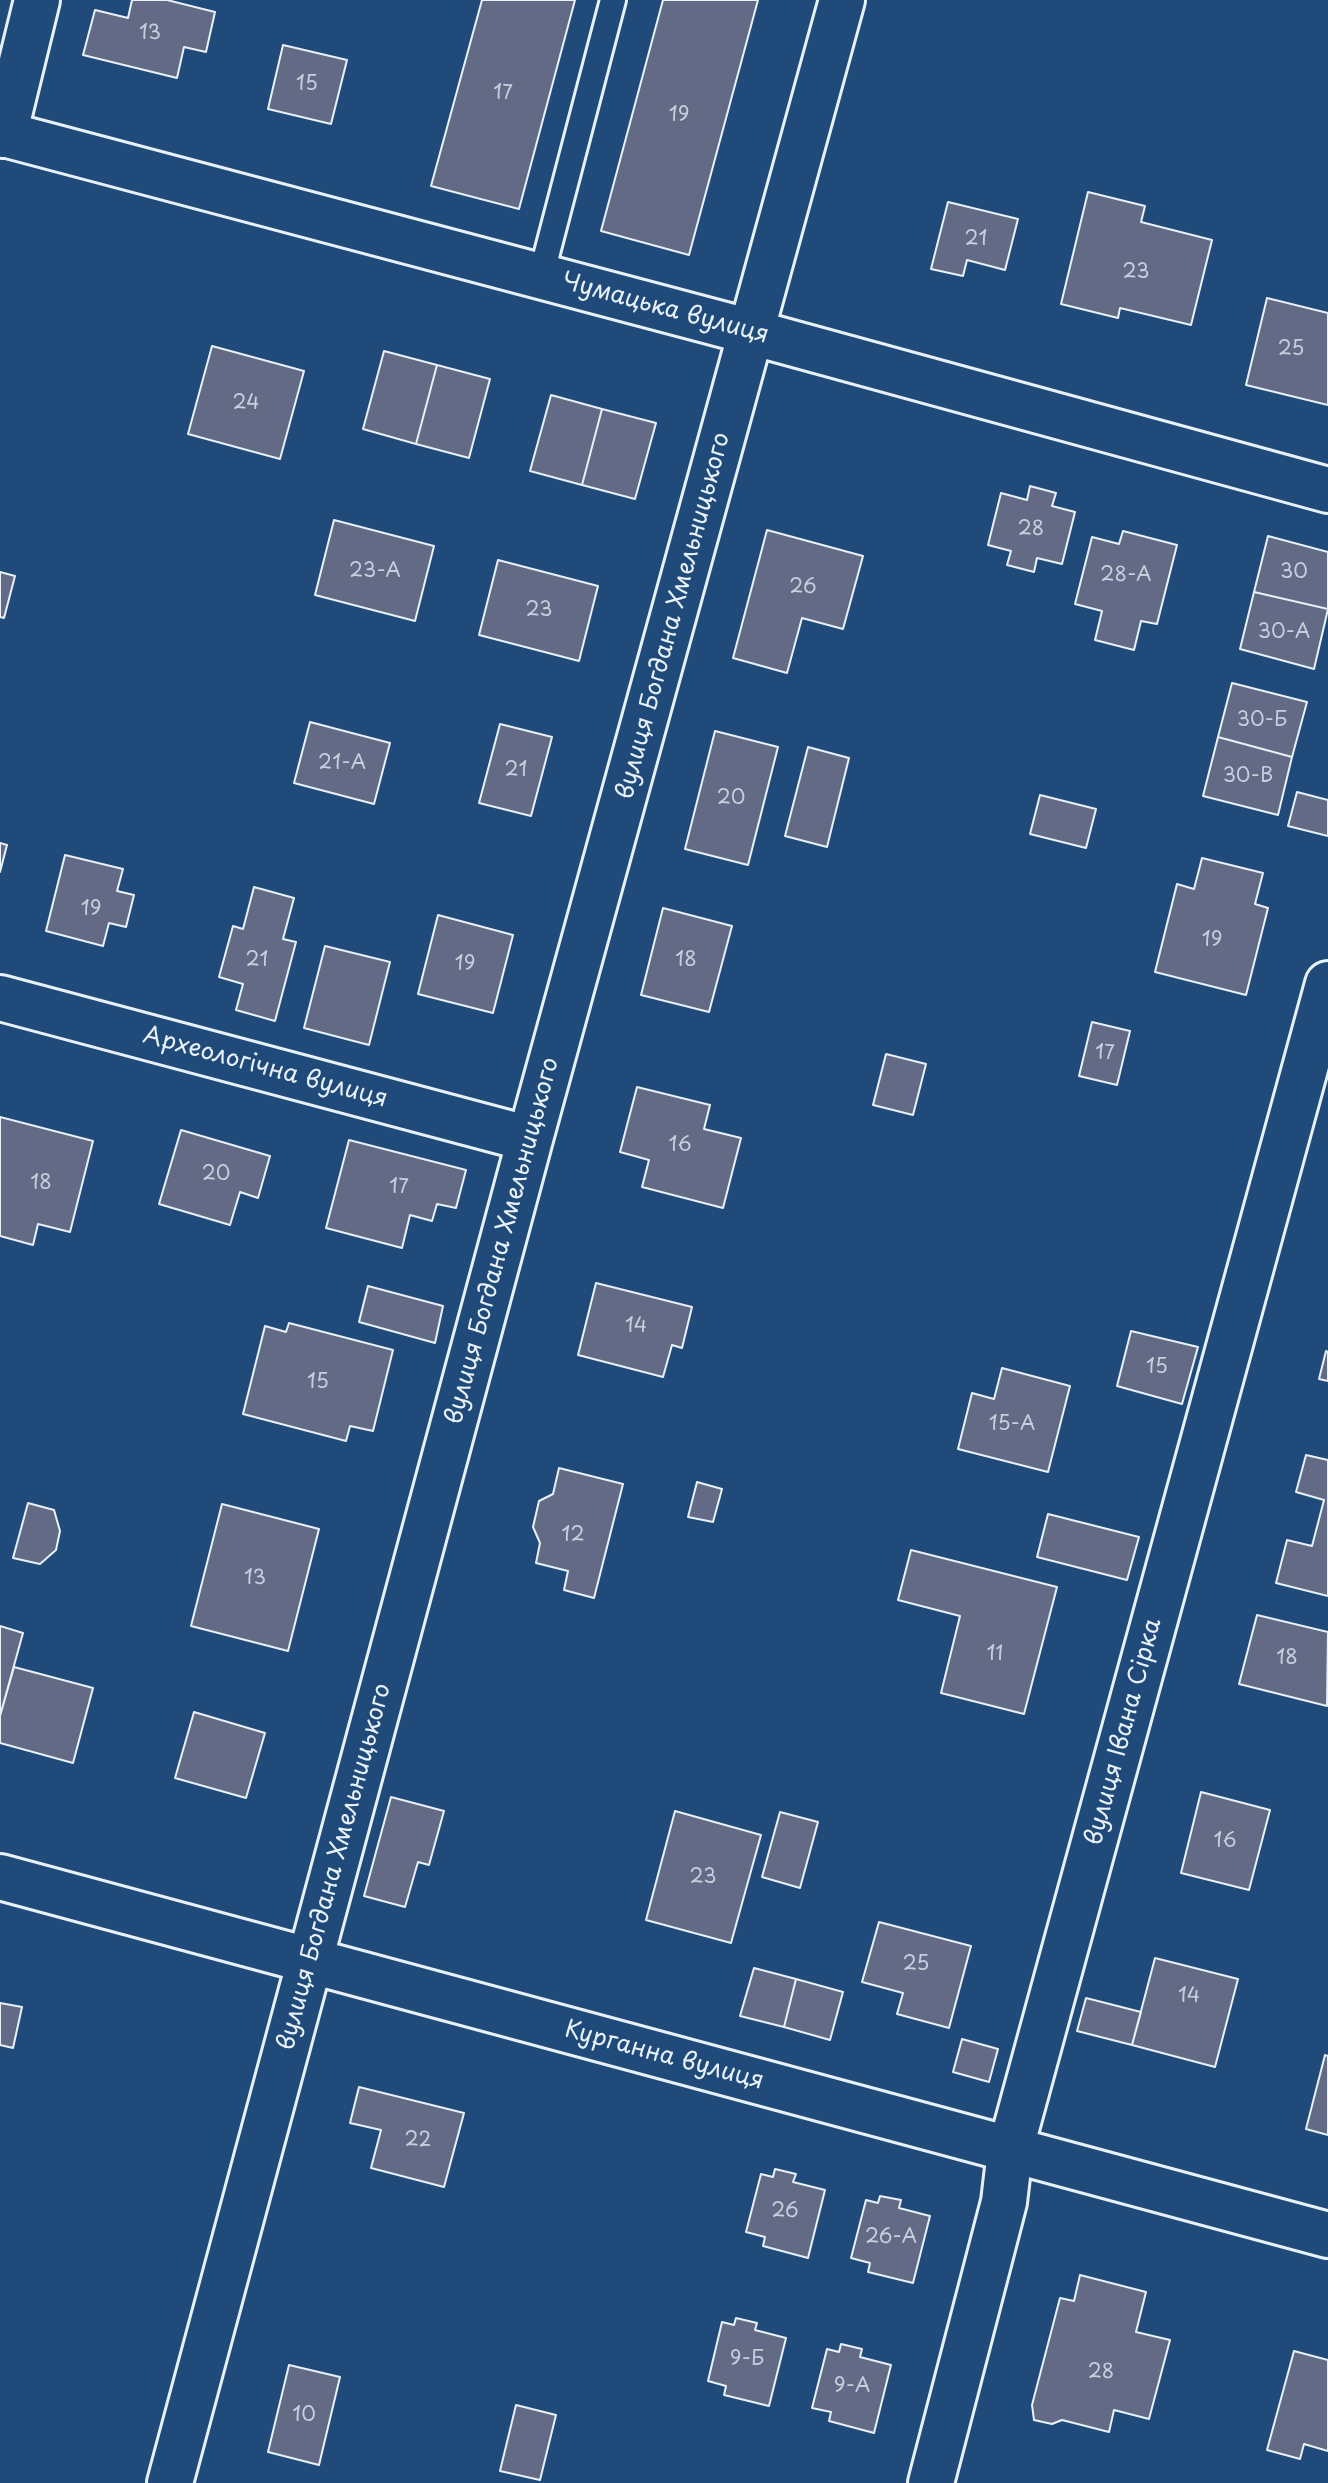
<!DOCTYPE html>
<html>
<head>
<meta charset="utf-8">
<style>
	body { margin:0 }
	canvas { display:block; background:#1f4a7a }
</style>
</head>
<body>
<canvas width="1328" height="2483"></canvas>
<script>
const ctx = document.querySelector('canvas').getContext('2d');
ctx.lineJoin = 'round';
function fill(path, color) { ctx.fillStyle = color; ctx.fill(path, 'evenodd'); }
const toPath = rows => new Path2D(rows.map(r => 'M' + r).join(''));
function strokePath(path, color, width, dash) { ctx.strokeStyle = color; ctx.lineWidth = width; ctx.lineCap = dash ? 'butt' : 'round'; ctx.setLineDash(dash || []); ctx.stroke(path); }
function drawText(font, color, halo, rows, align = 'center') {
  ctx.font = font + ' "Playpen Sans",sans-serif'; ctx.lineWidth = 6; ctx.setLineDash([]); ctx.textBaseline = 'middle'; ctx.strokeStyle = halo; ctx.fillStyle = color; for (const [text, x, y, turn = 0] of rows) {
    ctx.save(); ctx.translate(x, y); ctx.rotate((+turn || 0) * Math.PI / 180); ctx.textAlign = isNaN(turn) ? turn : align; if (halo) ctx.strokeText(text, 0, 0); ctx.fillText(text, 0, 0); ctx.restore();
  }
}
const building = toPath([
	[132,0,167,0,215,12,206,52,184,47,177,78,83,55,95,10,128,18,132,0],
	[482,0,575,0,519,209,431,186,482,0],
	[663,0,758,0,689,255,601,231,663,0],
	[283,45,347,60,331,124,268,109,283,45],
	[1088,192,1145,206,1141,222,1212,240,1191,325,1120,308,1118,318,1061,304,1088,192],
	[948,202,1018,219,1005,270,967,260,963,276,931,269,948,202],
	[1267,298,1328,313,1328,405,1246,385,1267,298],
	[212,346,304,371,280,459,188,434,212,346],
	[384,351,437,365,416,444,363,429,384,351],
	[437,365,490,379,469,458,416,444,437,365],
	[551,395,602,409,582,485,530,471,551,395],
	[602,409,656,423,635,499,582,485,602,409],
	[1030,486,1056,493,1052,506,1075,512,1062,564,1037,558,1034,572,1007,565,1011,551,988,545,1001,493,1027,500,1030,486],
	[334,520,434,546,415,621,315,595,334,520],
	[767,530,863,556,843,629,802,618,787,673,733,658,767,530],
	[1123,531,1177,545,1157,624,1141,621,1134,650,1095,640,1102,611,1075,604,1092,537,1119,544,1123,531],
	[1268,536,1328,552,1328,609,1254,592,1268,536],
	[498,560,598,586,579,661,479,635,498,560],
	[0,572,15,576,4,618,0,617,0,572],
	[1254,592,1328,609,1314,669,1240,649,1254,592],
	[1232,683,1307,702,1292,757,1218,737,1232,683],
	[310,722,390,743,374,804,294,783,310,722],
	[500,724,552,737,531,816,479,803,500,724],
	[715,731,778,747,748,865,685,849,715,731],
	[1218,737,1292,757,1278,815,1203,796,1218,737],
	[808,747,849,758,827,847,785,836,808,747],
	[1297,792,1328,800,1328,836,1288,826,1297,792],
	[1040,795,1096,809,1086,848,1030,834,1040,795],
	[0,843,7,845,0,872,0,843],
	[65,855,123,869,117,891,134,895,126,927,109,923,103,946,46,931,65,855],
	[1202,858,1263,873,1255,904,1268,908,1246,995,1155,972,1177,884,1194,889,1202,858],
	[254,887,294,898,283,939,296,942,275,1021,236,1010,243,984,219,977,233,926,243,929,254,887],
	[663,908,732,926,709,1012,641,995,663,908],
	[438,915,513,935,493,1013,418,994,438,915],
	[325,946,390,962,369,1045,304,1028,325,946],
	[1092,1022,1130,1031,1117,1085,1079,1076,1092,1022],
	[886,1054,926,1064,913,1115,873,1105,886,1054],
	[637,1087,710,1105,704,1129,741,1138,723,1208,642,1187,649,1160,620,1152,637,1087],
	[0,1117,93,1141,70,1232,38,1224,33,1245,0,1236,0,1117],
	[181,1130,270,1156,258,1198,240,1192,230,1225,159,1204,181,1130],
	[349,1140,466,1170,456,1208,437,1204,432,1221,410,1215,402,1248,326,1228,349,1140],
	[596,1283,692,1307,682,1348,672,1345,663,1377,578,1355,596,1283],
	[368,1286,443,1306,435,1343,359,1322,368,1286],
	[289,1323,393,1350,373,1431,350,1426,346,1441,243,1414,265,1326,286,1332,289,1323],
	[1131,1331,1198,1347,1182,1404,1117,1386,1131,1331],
	[1326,1351,1328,1352,1328,1381,1319,1379,1326,1351],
	[1002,1368,1070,1386,1048,1472,958,1449,972,1393,994,1399,1002,1368],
	[1306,1455,1328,1460,1328,1596,1276,1583,1287,1540,1312,1546,1324,1500,1296,1492,1306,1455],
	[559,1468,623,1484,594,1598,564,1590,568,1571,536,1563,540,1543,533,1527,539,1501,553,1494,559,1468],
	[697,1482,722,1489,713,1522,688,1517,697,1482],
	[28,1503,54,1510,60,1531,56,1550,40,1564,13,1558,28,1503],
	[222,1504,319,1529,288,1651,191,1626,222,1504],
	[1048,1514,1139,1537,1127,1580,1037,1557,1048,1514],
	[911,1550,1057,1587,1024,1714,941,1693,960,1616,898,1600,911,1550],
	[1257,1615,1328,1632,1327,1706,1239,1684,1257,1615],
	[0,1626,23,1633,0,1716,0,1626],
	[14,1667,93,1688,73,1763,0,1743,0,1716,14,1667],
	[194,1712,265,1733,246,1798,175,1778,194,1712],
	[1201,1792,1270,1810,1249,1890,1181,1873,1201,1792],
	[391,1797,444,1811,429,1865,418,1862,405,1907,364,1896,391,1797],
	[675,1811,761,1835,731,1943,646,1920,675,1811],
	[780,1812,818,1822,800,1888,762,1877,780,1812],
	[879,1922,971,1946,949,2028,897,2014,903,1993,862,1982,879,1922],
	[1155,1958,1238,1979,1215,2067,1132,2045,1155,1958],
	[754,1968,796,1979,784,2027,740,2016,754,1968],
	[796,1979,843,1992,830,2040,784,2027,796,1979],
	[1086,1998,1141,2012,1132,2045,1077,2031,1086,1998],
	[0,2003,22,2007,13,2048,0,2045,0,2003],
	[962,2039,998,2049,989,2082,953,2072,962,2039],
	[1325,2055,1328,2056,1328,2135,1306,2129,1325,2055],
	[359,2087,464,2113,444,2187,371,2168,381,2130,350,2123,359,2087],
	[775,2169,796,2174,793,2182,825,2190,808,2258,763,2246,765,2237,746,2232,761,2174,773,2177,775,2169],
	[880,2196,901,2200,899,2208,930,2216,913,2283,868,2272,870,2263,851,2258,866,2200,878,2203,880,2196],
	[1080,2275,1146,2292,1136,2332,1170,2340,1149,2419,1114,2410,1109,2432,1062,2420,1052,2424,1034,2420,1032,2405,1060,2298,1074,2301,1080,2275],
	[736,2318,757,2323,755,2330,786,2338,769,2406,724,2395,726,2386,708,2381,722,2322,734,2325,736,2318],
	[841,2344,862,2349,860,2357,891,2365,874,2433,829,2421,831,2412,812,2408,827,2349,839,2352,841,2344],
	[1294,2351,1328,2360,1328,2451,1304,2444,1300,2459,1267,2450,1294,2351],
	[289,2365,340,2377,319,2465,268,2452,289,2365],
	[516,2405,556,2415,540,2480,500,2471,516,2405]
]);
fill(building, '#626a86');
strokePath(building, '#e8f1f8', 2);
const lane = toPath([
	[541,276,613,0]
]);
const street = toPath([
	[0,133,751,332,1328,490],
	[4,135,37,0],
	[0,998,530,1139],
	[0,1877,1328,2235],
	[170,2483,530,1139,842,0],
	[931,2483,1004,2202,1010,2151,1328,984]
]);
strokePath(lane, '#e8f1f8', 30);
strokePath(street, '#e8f1f8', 50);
strokePath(lane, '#1f4a7a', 24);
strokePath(street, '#1f4a7a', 44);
drawText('20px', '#c6cfdc', null, [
	["13",150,33],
	["15",307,84],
	["17",503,93],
	["19",679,115],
	["21",976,239],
	["23",1136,272],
	["25",1291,349],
	["24",246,403],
	["28",1031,529],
	["23-А",375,571],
	["30",1294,572],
	["28-А",1126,575],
	["26",803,587],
	["23",539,610],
	["30-А",1284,632],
	["30-Б",1262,720],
	["21-А",342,763],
	["21",516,770],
	["30-В",1248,776],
	["20",731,798],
	["19",91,909],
	["19",1212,940],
	["21",257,960],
	["18",686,960],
	["19",465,964],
	["17",1105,1053],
	["16",680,1145],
	["20",216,1174],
	["18",41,1183],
	["17",399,1187],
	["14",636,1326],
	["15",1157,1367],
	["15",318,1382],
	["15-А",1012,1424],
	["12",573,1535],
	["13",255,1578],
	["11",995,1654],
	["18",1287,1658],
	["16",1225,1841],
	["23",703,1877],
	["25",916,1964],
	["14",1189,1996],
	["22",418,2140],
	["26",785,2211],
	["26-А",891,2237],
	["9-Б",747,2359],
	["28",1101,2372],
	["9-А",852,2386],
	["10",304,2415]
]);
drawText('24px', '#e8f1f8', '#1f4a7a', [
	["Чумацька вулиця",665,309,15],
	["вулиця Богдана Хмельницького",674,616,-75],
	["Археологічна вулиця",265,1068,15],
	["вулиця Богдана Хмельницького",503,1241,-75],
	["вулиця Івана Сірка",1124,1732,-75],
	["вулиця Богдана Хмельницького",335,1867,-75],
	["Курганна вулиця",664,2056,15]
]);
</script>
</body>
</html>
